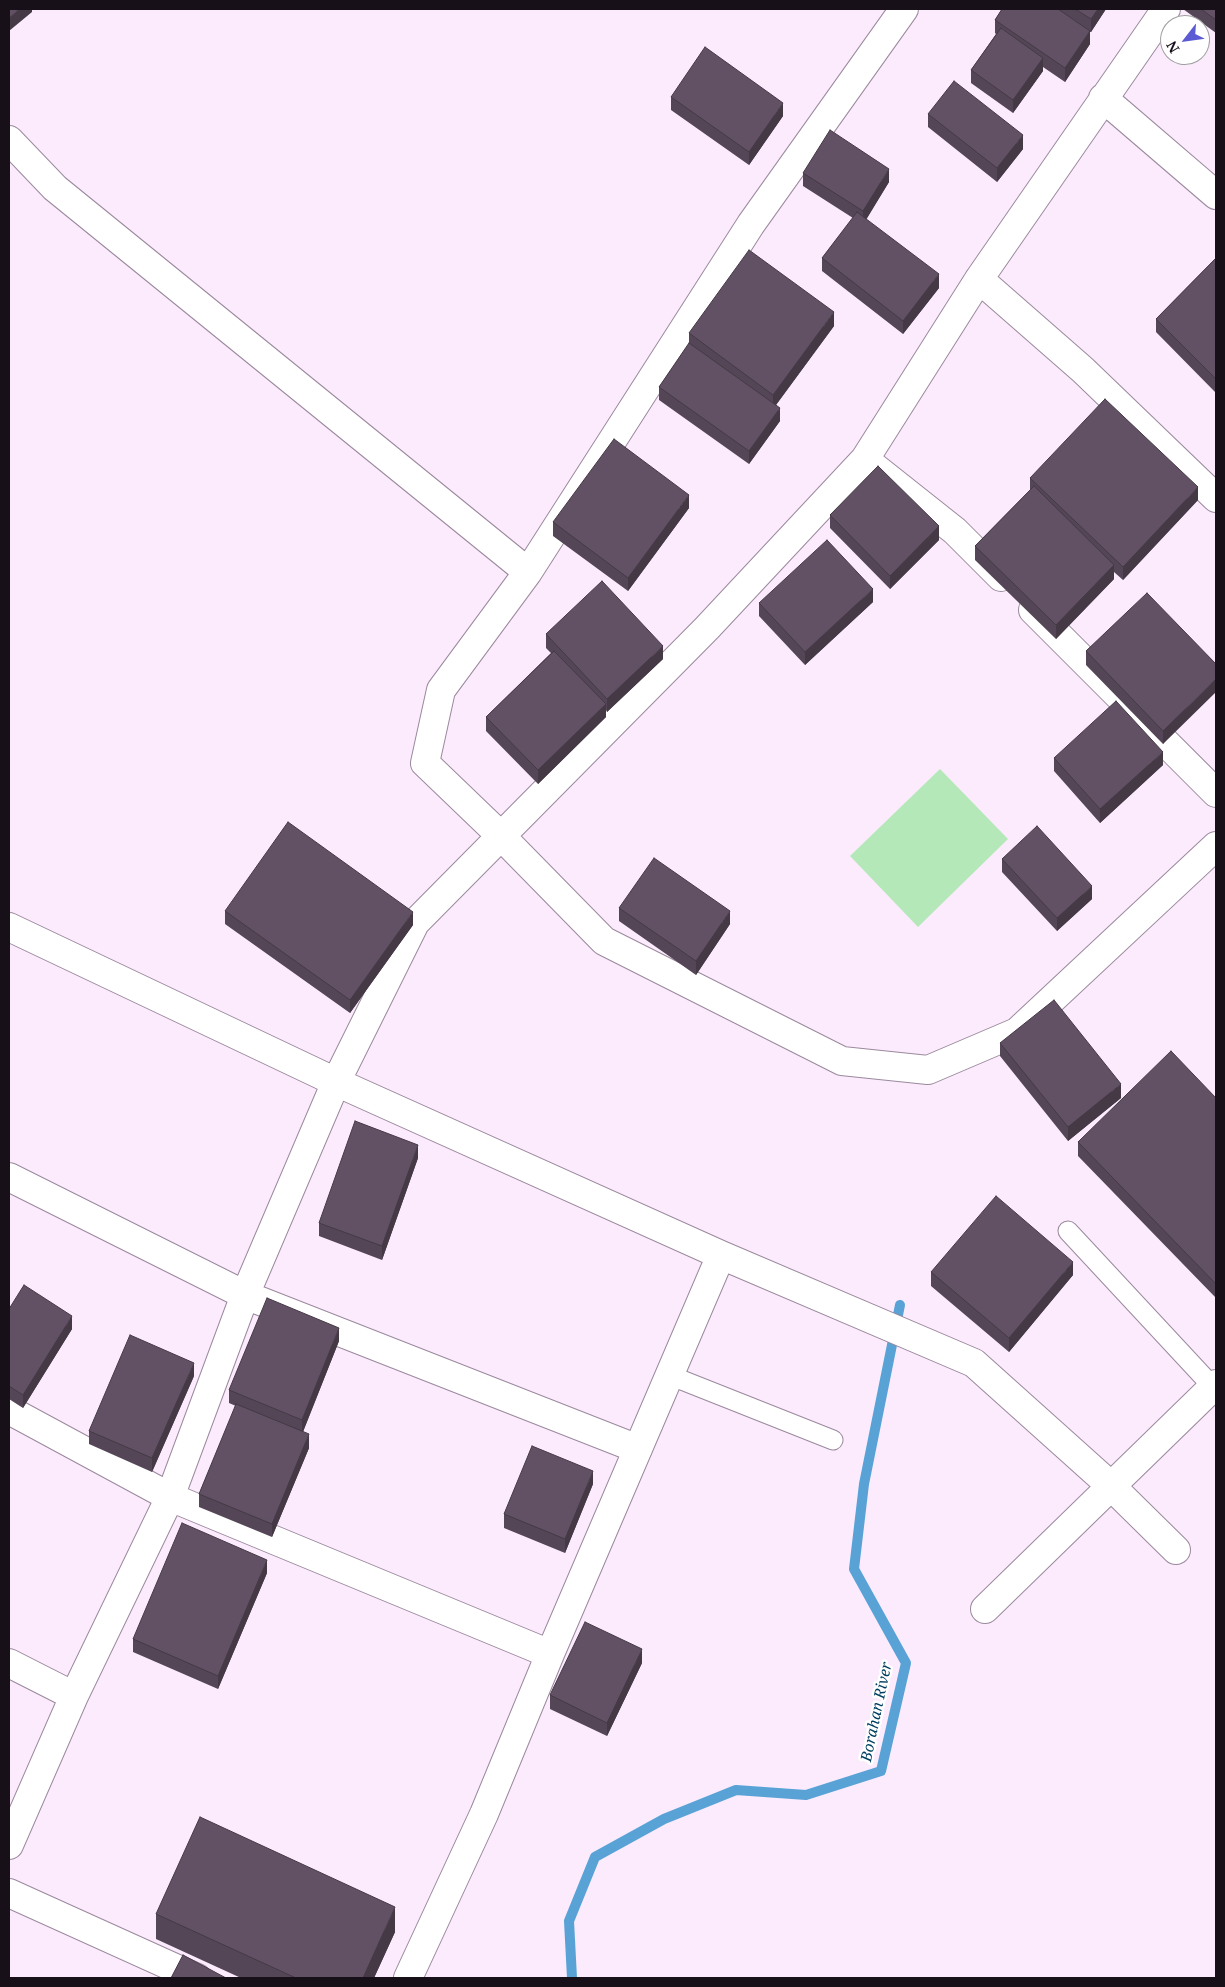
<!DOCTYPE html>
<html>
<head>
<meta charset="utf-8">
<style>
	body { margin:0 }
	#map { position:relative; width:1225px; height:1987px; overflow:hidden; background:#fbebfd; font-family:"Noto Serif",serif }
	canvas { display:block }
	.frame { position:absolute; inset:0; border:10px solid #171018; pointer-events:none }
	.north { position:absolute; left:1160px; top:15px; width:50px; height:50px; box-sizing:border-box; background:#fff; border:1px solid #a29fa3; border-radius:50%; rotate:240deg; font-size:14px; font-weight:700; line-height:20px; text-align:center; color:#171018 }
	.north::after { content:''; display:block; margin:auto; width:18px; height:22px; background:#5d5bd3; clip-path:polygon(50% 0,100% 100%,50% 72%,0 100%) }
</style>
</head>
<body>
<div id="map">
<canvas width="1225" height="1987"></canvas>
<div class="frame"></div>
<div class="north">N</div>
</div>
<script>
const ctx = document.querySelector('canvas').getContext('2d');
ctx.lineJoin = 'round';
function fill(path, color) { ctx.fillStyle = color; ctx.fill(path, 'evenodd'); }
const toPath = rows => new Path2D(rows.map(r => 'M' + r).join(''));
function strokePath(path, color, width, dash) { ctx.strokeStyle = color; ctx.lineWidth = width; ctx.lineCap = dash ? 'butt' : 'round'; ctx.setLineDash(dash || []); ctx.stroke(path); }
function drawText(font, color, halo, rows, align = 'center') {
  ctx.font = font + ' "Noto Serif",serif'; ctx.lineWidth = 5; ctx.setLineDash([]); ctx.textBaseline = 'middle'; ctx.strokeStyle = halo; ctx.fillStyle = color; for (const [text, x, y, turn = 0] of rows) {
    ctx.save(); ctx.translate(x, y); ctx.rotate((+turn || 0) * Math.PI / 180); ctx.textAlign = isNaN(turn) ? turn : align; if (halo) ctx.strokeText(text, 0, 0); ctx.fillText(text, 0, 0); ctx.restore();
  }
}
fill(toPath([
	[940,769,1008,839,918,927,850,856]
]), '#b5e8b8');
strokePath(toPath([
	[572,1978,569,1921,595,1857,664,1819,736,1790,806,1795,881,1771,906,1663,854,1569,864,1484,900,1305]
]), '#58a2d5', 10);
const lane = toPath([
	[1068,1231,1213,1387],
	[669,1375,833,1440]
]);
const street = toPath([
	[904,9,751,224,528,572,441,690,425,763,501,836,604,941,842,1061,928,1070,1017,1032,1216,846],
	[1103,98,1216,195],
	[9,140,55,188,528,572],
	[979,279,1083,370,1216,498],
	[868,462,955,531,1001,577],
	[1033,610,1216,793],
	[9,927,336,1082,721,1255,974,1363,1110,1485,1176,1550],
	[9,1177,245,1295,638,1449],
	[9,1410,170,1497,550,1654],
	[985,1609,1216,1384],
	[9,1663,74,1696],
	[9,1845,74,1696,170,1497,245,1295,336,1082,415,923,707,628,865,459,979,279,1166,9],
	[9,1893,197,1978],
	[408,1978,484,1814,550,1654,721,1255]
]);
strokePath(lane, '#9b899d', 21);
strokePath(street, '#9b899d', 30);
strokePath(lane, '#fff', 19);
strokePath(street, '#fff', 28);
fill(toPath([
	[1002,9,1106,9,1091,32,1090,32,1090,44,1065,82,1043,67,1043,71,1013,113,971,83,971,70,996,34,995,33,995,20],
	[1183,9,1216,9,1216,33],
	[671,97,783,116,749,165,671,110],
	[928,114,1023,149,997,182,928,127],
	[803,173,889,182,866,219,939,288,903,334,822,271,822,258,853,218,803,186],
	[1216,258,1216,393,1156,332,1156,319],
	[834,326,776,405,780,421,749,464,659,400,659,387,689,344,689,333],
	[1030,478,1198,500,1123,580,1114,572,1114,579,1056,639,975,560,975,546,1030,490],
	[689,508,628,591,553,536,553,522],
	[830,515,939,540,890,589,830,528],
	[873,602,805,665,759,616,759,603],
	[546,634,663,659,607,712,606,710,606,717,538,784,486,731,486,717,551,653,546,648],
	[1086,651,1216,664,1163,744,1086,665],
	[1054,758,1163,765,1100,823,1054,771],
	[1002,859,1092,899,1057,931,1002,872],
	[619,908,730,924,696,975,619,921],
	[225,911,413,925,350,1013,225,924],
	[1000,1043,1121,1098,1068,1141,1000,1056],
	[1216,1098,1216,1298,1078,1156,1078,1142],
	[418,1158,382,1260,319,1236,319,1223],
	[931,1272,1073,1275,1009,1352,931,1286],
	[9,1309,72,1329,23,1408,9,1399],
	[339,1341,303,1432,309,1448,272,1537,199,1507,199,1494,236,1406,229,1403,229,1390],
	[194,1376,152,1472,89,1444,89,1431],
	[593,1484,565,1553,504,1528,504,1514],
	[267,1573,218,1689,133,1652,133,1639],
	[642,1663,607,1736,550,1709,550,1695],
	[156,1914,395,1932,374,1978,241,1978,156,1939]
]), '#544656');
fill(toPath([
	[19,9,32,9,32,12,9,31,9,18],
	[1098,9,1106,9,1091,32,1091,19],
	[1090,31,1090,44,1065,82,1065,68],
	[1043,58,1043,71,1013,113,1013,100],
	[783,103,783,116,749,165,749,152],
	[1023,135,1023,149,997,182,997,168],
	[889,169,889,182,863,225,863,211],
	[939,274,939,288,903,334,903,321],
	[834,312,834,326,773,409,773,395],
	[780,408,780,421,749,464,749,451],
	[1198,487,1198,500,1123,580,1123,567],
	[689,495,689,508,628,591,628,578],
	[939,526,939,540,890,589,890,576],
	[1114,565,1114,579,1056,639,1056,625],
	[873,589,873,602,805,665,805,652],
	[663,646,663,659,607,712,607,699],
	[1216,679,1216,692,1163,744,1163,731],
	[606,704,606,717,538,784,538,770],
	[1163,752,1163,765,1100,823,1100,809],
	[1092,886,1092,899,1057,931,1057,918],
	[730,911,730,924,696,975,696,961],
	[413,912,413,925,350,1013,350,1000],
	[1121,1084,1121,1098,1068,1141,1068,1127],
	[418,1145,418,1158,382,1260,382,1246],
	[1073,1262,1073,1275,1009,1352,1009,1338],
	[72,1316,72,1329,23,1408,23,1395],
	[339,1328,339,1341,302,1434,302,1420],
	[194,1363,194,1376,152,1472,152,1458],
	[309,1434,309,1448,272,1537,272,1524],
	[593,1471,593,1484,565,1553,565,1539],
	[267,1560,267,1573,218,1689,218,1676],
	[642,1649,642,1663,607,1736,607,1723],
	[395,1907,395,1932,374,1978,363,1978]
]), '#453946');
const building = toPath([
	[9,9,19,9,9,18,9,9],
	[1002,9,1058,9,1090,31,1065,68,995,20,1002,9],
	[1075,9,1098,9,1091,19,1075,9],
	[1201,9,1216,9,1216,20,1201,9],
	[1001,28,1043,58,1013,100,971,70,1001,28],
	[705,47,783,103,749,152,671,97,705,47],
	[954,81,1023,135,997,168,928,114,954,81],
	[830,130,889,169,863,211,803,173,830,130],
	[857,212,939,274,903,321,822,258,857,212],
	[749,250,834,312,773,395,689,333,749,250],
	[1216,258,1216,379,1156,319,1216,258],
	[689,343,780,408,749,451,659,387,689,343],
	[1105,399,1198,487,1123,567,1030,478,1105,399],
	[614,439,689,495,628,578,553,522,614,439],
	[878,466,939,526,890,576,830,515,878,466],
	[1034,486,1114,565,1056,625,975,546,1034,486],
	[827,540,873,589,805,652,759,603,827,540],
	[602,581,663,646,607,699,546,634,602,581],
	[1147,593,1216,664,1216,679,1163,731,1086,651,1147,593],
	[554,651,606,704,538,770,486,717,554,651],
	[1116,701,1163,752,1100,809,1054,758,1116,701],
	[288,822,413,912,350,1000,225,911,288,822],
	[1037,826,1092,886,1057,918,1002,859,1037,826],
	[654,858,730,911,696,961,619,908,654,858],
	[1054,1000,1121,1084,1068,1127,1000,1043,1054,1000],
	[1171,1051,1216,1098,1216,1284,1078,1142,1171,1051],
	[355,1121,418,1145,382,1246,319,1223,355,1121],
	[996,1196,1073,1262,1009,1338,931,1272,996,1196],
	[24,1285,72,1316,23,1395,9,1386,9,1309,24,1285],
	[267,1298,339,1328,302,1420,229,1390,267,1298],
	[130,1335,194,1363,152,1458,89,1431,130,1335],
	[236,1404,309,1434,272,1524,199,1494,236,1404],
	[532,1446,593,1471,565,1539,504,1514,532,1446],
	[182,1523,267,1560,218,1676,133,1639,182,1523],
	[585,1622,642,1649,607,1723,550,1695,585,1622],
	[200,1817,395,1907,363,1978,296,1978,156,1914,200,1817],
	[183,1955,226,1978,171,1978,183,1955]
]);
fill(building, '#625164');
strokePath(building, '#453946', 1);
drawText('italic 15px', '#003e60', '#fff', [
	["Borahan River",877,1712,-78]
]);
</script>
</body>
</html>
